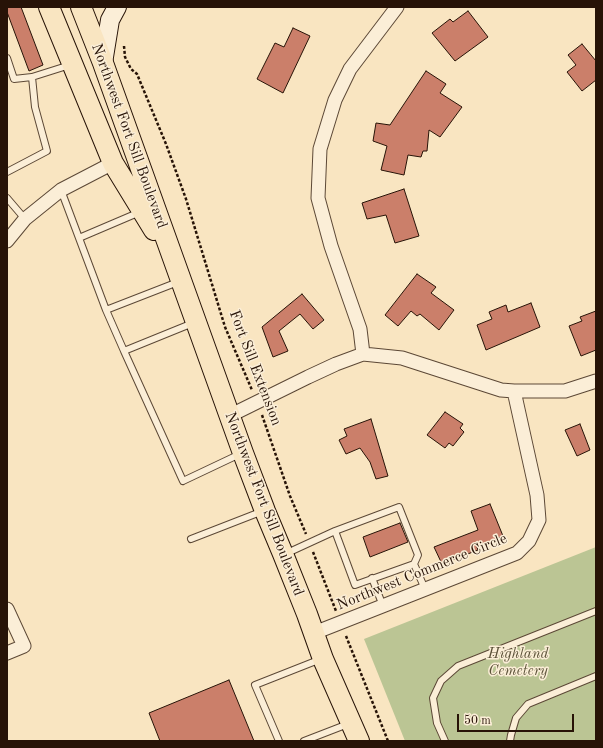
<!DOCTYPE html>
<html>
<head>
<meta charset="utf-8">
<style>
	body { margin:0 }
	#map { position:relative; width:603px; height:748px; overflow:hidden; background:#f9e5c1; font-family:"Old Standard TT",serif }
	canvas { display:block }
	.frame { position:absolute; inset:0; border:8px solid #271307; pointer-events:none }
	.scale { position:absolute; left:457px; top:714px; width:117px; height:18px; box-sizing:border-box; border:2px solid #271307; border-top:0; padding-left:5px; font-size:12px; line-height:14px; white-space:nowrap; color:#271307; -webkit-text-stroke:3px #fbeed7; paint-order:stroke }
</style>
</head>
<body>
<div id="map">
<canvas width="603" height="748"></canvas>
<div class="frame"></div>
<div class="scale">50 m</div>
</div>
<script>
const ctx = document.querySelector('canvas').getContext('2d');
ctx.lineJoin = 'round';
function fill(path, color) { ctx.fillStyle = color; ctx.fill(path, 'evenodd'); }
const toPath = rows => new Path2D(rows.map(r => 'M' + r).join(''));
function strokePath(path, color, width, dash) { ctx.strokeStyle = color; ctx.lineWidth = width; ctx.lineCap = dash ? 'butt' : 'round'; ctx.setLineDash(dash || []); ctx.stroke(path); }
function drawText(font, color, halo, rows, align = 'center') {
  ctx.font = font + ' "Old Standard TT",serif'; ctx.lineWidth = 3; ctx.setLineDash([]); ctx.textBaseline = 'middle'; ctx.strokeStyle = halo; ctx.fillStyle = color; for (const [text, x, y, turn = 0] of rows) {
    ctx.save(); ctx.translate(x, y); ctx.rotate((+turn || 0) * Math.PI / 180); ctx.textAlign = isNaN(turn) ? turn : align; if (halo) ctx.strokeText(text, 0, 0); ctx.fillText(text, 0, 0); ctx.restore();
  }
}
fill(toPath([
	[596,547,596,741,405,741,364,639]
]), '#bbc594');
const building = toPath([
	[7,7,21,7,43,65,29,71,7,12,7,7],
	[468,11,488,37,455,61,432,33,450,19,453,22,468,11],
	[293,28,310,36,283,93,257,79,275,43,284,47,293,28],
	[582,44,596,61,596,80,582,91,567,72,576,65,568,55,582,44],
	[426,71,446,84,440,93,462,107,440,137,429,130,427,151,423,151,421,157,408,155,404,175,381,170,387,146,373,141,376,123,390,125,426,71],
	[404,189,419,236,395,243,386,215,367,219,362,203,404,189],
	[417,274,436,287,431,293,454,310,439,330,420,314,417,316,411,311,398,326,385,315,417,274],
	[302,294,324,320,313,329,300,314,279,331,288,351,273,357,262,327,302,294],
	[531,303,540,327,486,350,477,325,492,319,489,312,506,305,508,312,531,303],
	[596,311,596,350,581,356,569,326,582,321,580,317,596,311],
	[445,412,463,424,460,428,464,432,453,446,449,443,445,448,427,435,445,412],
	[371,419,388,476,376,479,370,462,360,448,346,454,339,440,347,436,344,429,371,419],
	[580,424,590,450,577,456,565,430,580,424],
	[490,504,503,536,477,547,478,550,442,564,434,547,478,530,471,511,490,504],
	[400,523,408,542,370,557,363,537,400,523],
	[229,680,254,741,160,741,149,713,229,680]
]);
fill(building, '#cb7f6a');
strokePath(building, '#271307', 1);
const lane = toPath([
	[7,58,14,79,32,77],
	[7,172,47,151,35,107,32,77,70,65],
	[61,190,106,310,178,282],
	[7,198,25,219],
	[79,238,140,212],
	[106,310,124,351],
	[193,323,124,351,183,481,240,454],
	[191,539,263,511],
	[285,554,335,531,355,585,414,564,418,555,399,507,335,531],
	[414,564,425,589],
	[372,578,383,606],
	[279,741,255,685,321,659],
	[304,741,348,724],
	[445,741,437,723,433,698,441,681,458,666,596,611],
	[510,741,511,735,516,718,528,704,596,676]
]);
const street = toPath([
	[7,241,25,219,61,190,113,163],
	[363,354,360,329,331,246,318,198,320,149,335,100,350,69,397,7],
	[229,416,308,377,336,364,363,354,402,358,501,390,514,391,565,391,596,381],
	[7,609,24,646,7,653],
	[314,633,517,553,529,541,539,520,537,495,514,391]
]);
const secondary = toPath([
	[103,63,110,20,117,7]
]);
const primary = toPath([
	[49,7,113,163,154,230],
	[81,7,103,63,243,453,265,511,283,554,307,614,323,659,359,741]
]);
strokePath(lane, '#5c4836', 8);
strokePath(street, '#5c4836', 15);
strokePath(secondary, '#271307', 20);
strokePath(primary, '#271307', 22);
strokePath(toPath([
	[124,46,125,57,131,69,137,74,166,144,186,199,225,327,252,390],
	[262,415,290,496,306,534],
	[313,552,336,611],
	[346,636,388,741]
]), '#271307', 2.5, [3, 2]);
strokePath(lane, '#fbeed7', 6);
strokePath(street, '#fbeed7', 13);
strokePath(secondary, '#fbeed7', 18);
strokePath(primary, '#f9e5c1', 20);
drawText('15px', '#271307', '#fbeed7', [
	["Northwest Fort Sill Boulevard",129,136,70],
	["Fort Sill Extension",255,368,69],
	["Northwest Fort Sill Boulevard",264,504,69],
	["Northwest Commerce Circle",422,572,-22]
]);
drawText('italic 15px', '#5b5138', '#fbeed7', [
	["Highland",518,654],
	["Cemetery",518,671]
]);
</script>
</body>
</html>
